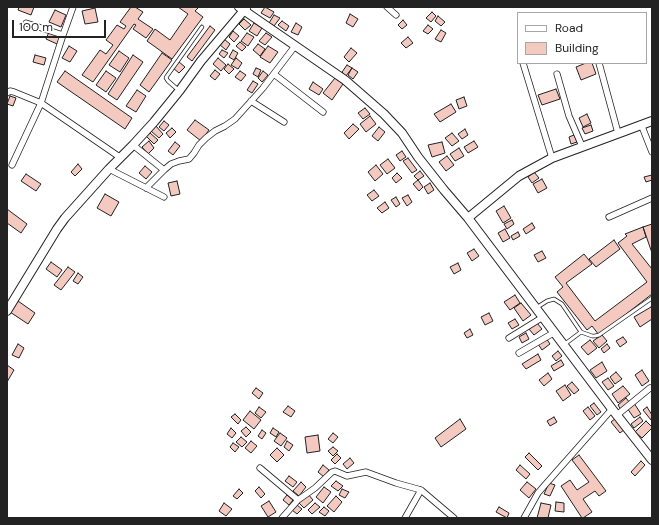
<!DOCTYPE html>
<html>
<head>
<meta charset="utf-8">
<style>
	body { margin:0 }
	#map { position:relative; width:659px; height:525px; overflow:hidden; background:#fff; font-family:"DM Sans",sans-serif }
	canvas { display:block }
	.frame { position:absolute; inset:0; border:8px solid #222; pointer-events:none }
	.legend { position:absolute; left:517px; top:12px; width:130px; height:52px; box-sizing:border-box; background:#fff; border:1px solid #a7a7a7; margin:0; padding:5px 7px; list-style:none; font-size:12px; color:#222 }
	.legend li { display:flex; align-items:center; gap:8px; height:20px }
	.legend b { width:20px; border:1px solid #a7a7a7 }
	.scale { position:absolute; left:12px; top:20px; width:94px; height:18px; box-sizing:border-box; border:2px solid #222; border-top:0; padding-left:5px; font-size:12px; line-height:14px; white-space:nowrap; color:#222; -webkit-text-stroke:3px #fff; paint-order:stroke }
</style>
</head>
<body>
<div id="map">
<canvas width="659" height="525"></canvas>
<div class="frame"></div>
<ul class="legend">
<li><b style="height:5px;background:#fff"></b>Road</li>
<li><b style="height:11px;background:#f3c9c0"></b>Building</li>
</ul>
<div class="scale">100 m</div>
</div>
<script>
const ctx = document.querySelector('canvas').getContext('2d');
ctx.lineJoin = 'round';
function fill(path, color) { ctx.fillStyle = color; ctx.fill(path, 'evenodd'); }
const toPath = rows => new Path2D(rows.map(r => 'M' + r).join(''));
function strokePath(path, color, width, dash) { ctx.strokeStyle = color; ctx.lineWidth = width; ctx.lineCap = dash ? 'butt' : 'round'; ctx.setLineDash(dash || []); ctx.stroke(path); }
const building = toPath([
	[19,7,34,7,31,15,18,10,19,7],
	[131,7,135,7,143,12,138,19,153,29,146,38,133,29,136,25,134,24,93,82,82,75,100,50,106,54,113,45,106,40,117,25,124,29,126,26,120,22,131,7],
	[178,7,197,7,198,8,195,11,203,17,172,59,147,41,155,29,170,40,188,14,178,7],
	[265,7,274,12,270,18,261,13,265,7],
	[95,8,98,22,85,24,82,11,95,8],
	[55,10,66,15,61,27,49,22,55,10],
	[432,12,436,16,431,22,426,18,432,12],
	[350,14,358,19,353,27,346,23,350,14],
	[274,15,280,18,274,26,269,23,274,15],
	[438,16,445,22,441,26,435,21,438,16],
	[244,19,251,25,245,30,239,24,244,19],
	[403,20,407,25,402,29,398,25,403,20],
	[282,21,289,26,286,31,278,25,282,21],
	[254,23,262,28,257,36,249,31,254,23],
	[296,23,302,27,298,35,291,32,296,23],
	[428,25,433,29,428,34,423,31,428,25],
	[210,26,215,30,192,61,187,57,210,26],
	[441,30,446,33,441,42,435,39,441,30],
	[233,31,239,36,234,42,229,37,233,31],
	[49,32,60,37,57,44,46,39,49,32],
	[247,33,254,37,248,46,241,41,247,33],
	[266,33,272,37,265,45,259,41,266,33],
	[408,37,413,43,406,48,401,43,408,37],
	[224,39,230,44,226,50,219,44,224,39],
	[240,42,246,47,242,51,236,46,240,42],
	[258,44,265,49,260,56,253,50,258,44],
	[69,46,77,51,70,62,62,58,69,46],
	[268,46,278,52,270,63,260,57,268,46],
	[351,48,357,53,349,62,344,57,351,48],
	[222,50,228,53,224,58,219,54,222,50],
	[233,50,238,53,234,60,229,57,233,50],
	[119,51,129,58,120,72,109,65,119,51],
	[162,53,172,60,149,92,140,85,162,53],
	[35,55,46,58,44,65,33,62,35,55],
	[133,55,143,62,117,100,108,94,133,55],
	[218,58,226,65,221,71,213,64,218,58],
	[236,58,242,63,238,69,231,65,236,58],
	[179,62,185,67,179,73,173,68,179,62],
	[586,63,592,63,596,74,581,80,576,67,586,63],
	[228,64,234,69,229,74,224,69,228,64],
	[347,65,352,68,346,76,342,72,347,65],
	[256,68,261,70,258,77,253,74,256,68],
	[352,68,358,72,353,79,348,75,352,68],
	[215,70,220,74,215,80,210,76,215,70],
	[65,71,132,118,125,129,57,82,65,71],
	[106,71,116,78,106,92,96,85,106,71],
	[240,71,246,75,241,81,235,77,240,71],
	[263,71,268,75,262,82,258,78,263,71],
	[335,78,343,84,332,100,323,93,335,78],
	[253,81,258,84,252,93,247,90,253,81],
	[313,82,323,89,319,95,309,89,313,82],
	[556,89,560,99,542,105,538,95,556,89],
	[137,90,146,96,136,112,126,106,137,90],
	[10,96,16,98,13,106,7,104,10,96],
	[464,97,467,106,459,109,456,100,464,97],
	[451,104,456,112,440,122,434,114,451,104],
	[365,108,370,114,363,119,358,113,365,108],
	[587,114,591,123,583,127,579,118,587,114],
	[370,116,376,124,366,132,360,124,370,116],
	[195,120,209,130,201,141,187,130,195,120],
	[164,121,169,125,164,131,159,127,164,121],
	[353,124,359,129,349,139,344,133,353,124],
	[591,125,593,131,585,134,582,128,591,125],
	[156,126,163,134,159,138,151,131,156,126],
	[379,127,385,132,378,141,372,136,379,127],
	[172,128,176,132,170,138,166,133,172,128],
	[465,129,468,135,462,139,458,134,465,129],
	[150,133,158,140,154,144,146,136,150,133],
	[452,133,459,141,452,146,445,138,452,133],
	[574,135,577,142,571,144,569,137,574,135],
	[149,141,154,148,148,154,142,147,149,141],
	[474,141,478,147,468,153,464,147,474,141],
	[175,142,180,146,173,155,168,151,175,142],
	[442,142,445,153,432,157,428,145,442,142],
	[459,148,464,156,455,161,450,154,459,148],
	[402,151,406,157,400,161,396,155,402,151],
	[447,156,454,165,446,171,439,162,447,156],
	[408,158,417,170,412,173,403,161,408,158],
	[388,159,395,168,387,174,380,165,388,159],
	[78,164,82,169,75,176,71,172,78,164],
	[376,165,383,174,375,181,368,172,376,165],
	[145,166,152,172,146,179,139,173,145,166],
	[420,171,424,176,418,180,414,176,420,171],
	[534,172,539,178,532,183,528,177,534,172],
	[397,173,402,178,396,183,392,178,397,173],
	[26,174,41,184,36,191,21,181,26,174],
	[652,175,652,180,646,182,644,177,652,175],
	[542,179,547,188,538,193,533,184,542,179],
	[418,180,423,187,419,191,413,184,418,180],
	[177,181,180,194,171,196,168,183,177,181],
	[430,183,434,190,428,194,424,187,430,183],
	[374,190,379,196,372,201,367,195,374,190],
	[105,194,119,202,111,216,97,208,105,194],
	[408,195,412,202,407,206,402,198,408,195],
	[396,197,400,204,396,207,391,200,396,197],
	[385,202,389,208,382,213,377,208,385,202],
	[504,206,511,218,503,223,496,211,504,206],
	[7,209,27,224,21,233,7,223,7,209],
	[512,220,514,224,507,229,504,224,512,220],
	[532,223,535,228,526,234,523,229,532,223],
	[652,224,652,253,643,227,652,224],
	[643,227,646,237,632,244,652,269,652,294,599,335,592,326,587,330,557,292,563,287,555,277,584,254,592,264,566,283,595,321,647,282,618,243,627,236,625,234,643,227],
	[505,229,510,238,503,242,498,233,505,229],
	[518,232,520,236,513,240,511,236,518,232],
	[614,240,620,249,596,267,589,259,614,240],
	[474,249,479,256,472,261,467,253,474,249],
	[542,251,546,258,538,262,534,255,542,251],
	[51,262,62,270,57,277,46,269,51,262],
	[458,263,461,270,454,274,450,267,458,263],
	[68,267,75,272,61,290,54,285,68,267],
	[78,273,83,277,78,284,73,281,78,273],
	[515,295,520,303,510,310,504,302,515,295],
	[18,301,35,313,28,324,10,312,18,301],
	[521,303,531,315,523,321,514,308,521,303],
	[651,307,652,309,652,319,640,327,634,317,651,307],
	[489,313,493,321,485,325,481,317,489,313],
	[515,319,519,325,512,329,508,323,515,319],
	[537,323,542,329,534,335,529,329,537,323],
	[470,329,473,335,467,338,464,333,470,329],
	[526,333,529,339,522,343,519,337,526,333],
	[602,335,607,341,599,348,593,341,602,335],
	[623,337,627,342,620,347,616,341,623,337],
	[546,338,550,344,542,350,538,344,546,338],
	[590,340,597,348,588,355,581,347,590,340],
	[18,344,24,348,19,358,12,355,18,344],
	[607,344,610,348,604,353,601,349,607,344],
	[558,351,562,356,556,361,552,356,558,351],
	[538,354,541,360,526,369,522,364,538,354],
	[561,360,564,365,554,371,551,366,561,360],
	[602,362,607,371,596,378,590,370,602,362],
	[7,365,14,370,7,382,7,365],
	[642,370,649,381,642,386,635,375,642,370],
	[616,372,622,379,615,384,610,377,616,372],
	[548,373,552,379,544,386,539,380,548,373],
	[608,378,614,386,608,390,602,382,608,378],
	[572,382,579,390,574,394,567,386,572,382],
	[565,385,571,395,563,401,556,391,565,385],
	[623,386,630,394,618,403,612,394,623,386],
	[256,388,263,393,259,399,252,393,256,388],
	[626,398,630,403,621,410,618,405,626,398],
	[594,403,601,412,597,415,590,406,594,403],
	[634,403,641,414,634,418,627,408,634,403],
	[288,406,295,411,291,417,283,412,288,406],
	[259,407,266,412,261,418,255,413,259,407],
	[588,407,595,416,590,420,583,411,588,407],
	[647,407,652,415,651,420,643,410,647,407],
	[250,411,261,420,254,429,243,420,250,411],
	[235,414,241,420,238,424,231,417,235,414],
	[554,417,557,422,550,426,547,421,554,417],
	[640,417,643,421,634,428,631,424,640,417],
	[616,418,625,429,620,433,611,422,616,418],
	[460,419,466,429,441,447,435,438,460,419],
	[646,421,652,427,652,428,642,438,635,432,646,421],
	[246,427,251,432,246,437,241,431,246,427],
	[231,428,236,433,232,438,227,434,231,428],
	[273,428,279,432,276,437,270,433,273,428],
	[262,430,266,433,262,439,258,436,262,430],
	[280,433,287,438,281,446,274,441,280,433],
	[333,433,338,437,333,443,328,439,333,433],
	[318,435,320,451,307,453,305,437,318,435],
	[241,437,247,442,242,447,236,442,241,437],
	[251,441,257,446,251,453,245,448,251,441],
	[287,441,293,445,289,451,284,447,287,441],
	[233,443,239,447,235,452,230,447,233,443],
	[333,447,338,451,333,456,328,451,333,447],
	[277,448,284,455,277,462,270,455,277,448],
	[529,453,542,466,538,470,525,457,529,453],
	[337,454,341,458,335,464,331,460,337,454],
	[579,455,606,491,599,496,595,491,583,499,592,512,583,518,582,518,561,486,570,480,577,490,589,482,572,460,579,455],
	[350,458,354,463,347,469,343,464,350,458],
	[641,461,645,465,635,476,631,472,641,461],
	[323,465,329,470,324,477,318,472,323,465],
	[520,465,530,474,526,479,516,470,520,465],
	[289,476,297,482,293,487,285,481,289,476],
	[336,481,343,486,338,491,331,486,336,481],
	[301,482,306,487,299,496,293,491,301,482],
	[527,482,536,489,529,498,520,490,527,482],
	[549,483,555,485,550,496,544,494,549,483],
	[259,487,265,494,261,498,255,491,259,487],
	[324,487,331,492,323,503,316,497,324,487],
	[239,489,243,493,237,499,233,496,239,489],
	[342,489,349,492,345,498,339,495,342,489],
	[308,494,313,500,304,508,299,503,308,494],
	[287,495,293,500,289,505,283,500,287,495],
	[336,496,342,502,334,512,327,506,336,496],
	[269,501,276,512,268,517,261,506,269,501],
	[556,502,564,503,564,512,555,511,556,502],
	[224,503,232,509,226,516,219,511,224,503],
	[315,503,320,507,312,514,308,510,315,503],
	[541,503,551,505,548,518,537,518,541,503],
	[297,505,302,509,297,514,292,510,297,505],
	[324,507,329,511,325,516,319,512,324,507],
	[499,507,509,513,507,518,496,512,499,507]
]);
fill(building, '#f3c9c0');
strokePath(building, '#222', 1);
const lane = toPath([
	[180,90,176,88,168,81,166,78,167,76,202,27],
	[536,308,547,301,554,299,562,304,581,332],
	[565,344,581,332,592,336,595,336,599,335,652,298]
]);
const street = toPath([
	[387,7,396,15],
	[26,23,63,35],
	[523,63,552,158],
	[599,63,618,133],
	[274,74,323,112],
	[557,74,569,116,582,146],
	[7,93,10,91,14,92,41,103,121,158],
	[251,101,284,122],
	[641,124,652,152],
	[133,145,164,170],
	[12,165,41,103,63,35,73,7],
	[109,169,164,197],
	[146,188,164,170,171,164,179,161,189,159,194,153,199,145,206,138,215,131,225,126,235,119,263,88,295,46],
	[609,217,652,198],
	[509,338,543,317],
	[519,353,555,332],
	[617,415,650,388],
	[260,468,298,500],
	[282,518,298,500,315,488,332,472,335,471,347,476,366,472,396,483,421,490,454,518],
	[405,518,421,490],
	[524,518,538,493,544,486,612,409]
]);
const secondary = toPath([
	[239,7,345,80,384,114,402,133,418,157,444,190,468,218,612,409,652,460],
	[468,218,519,176,552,158,652,121],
	[7,311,57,229,65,218,109,169,133,145,154,122,180,90,201,61,246,8]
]);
strokePath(lane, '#222', 4.5);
strokePath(street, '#222', 7);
strokePath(secondary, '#222', 10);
strokePath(lane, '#fff', 3);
strokePath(street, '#fff', 5.5);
strokePath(secondary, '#fff', 8);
</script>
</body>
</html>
